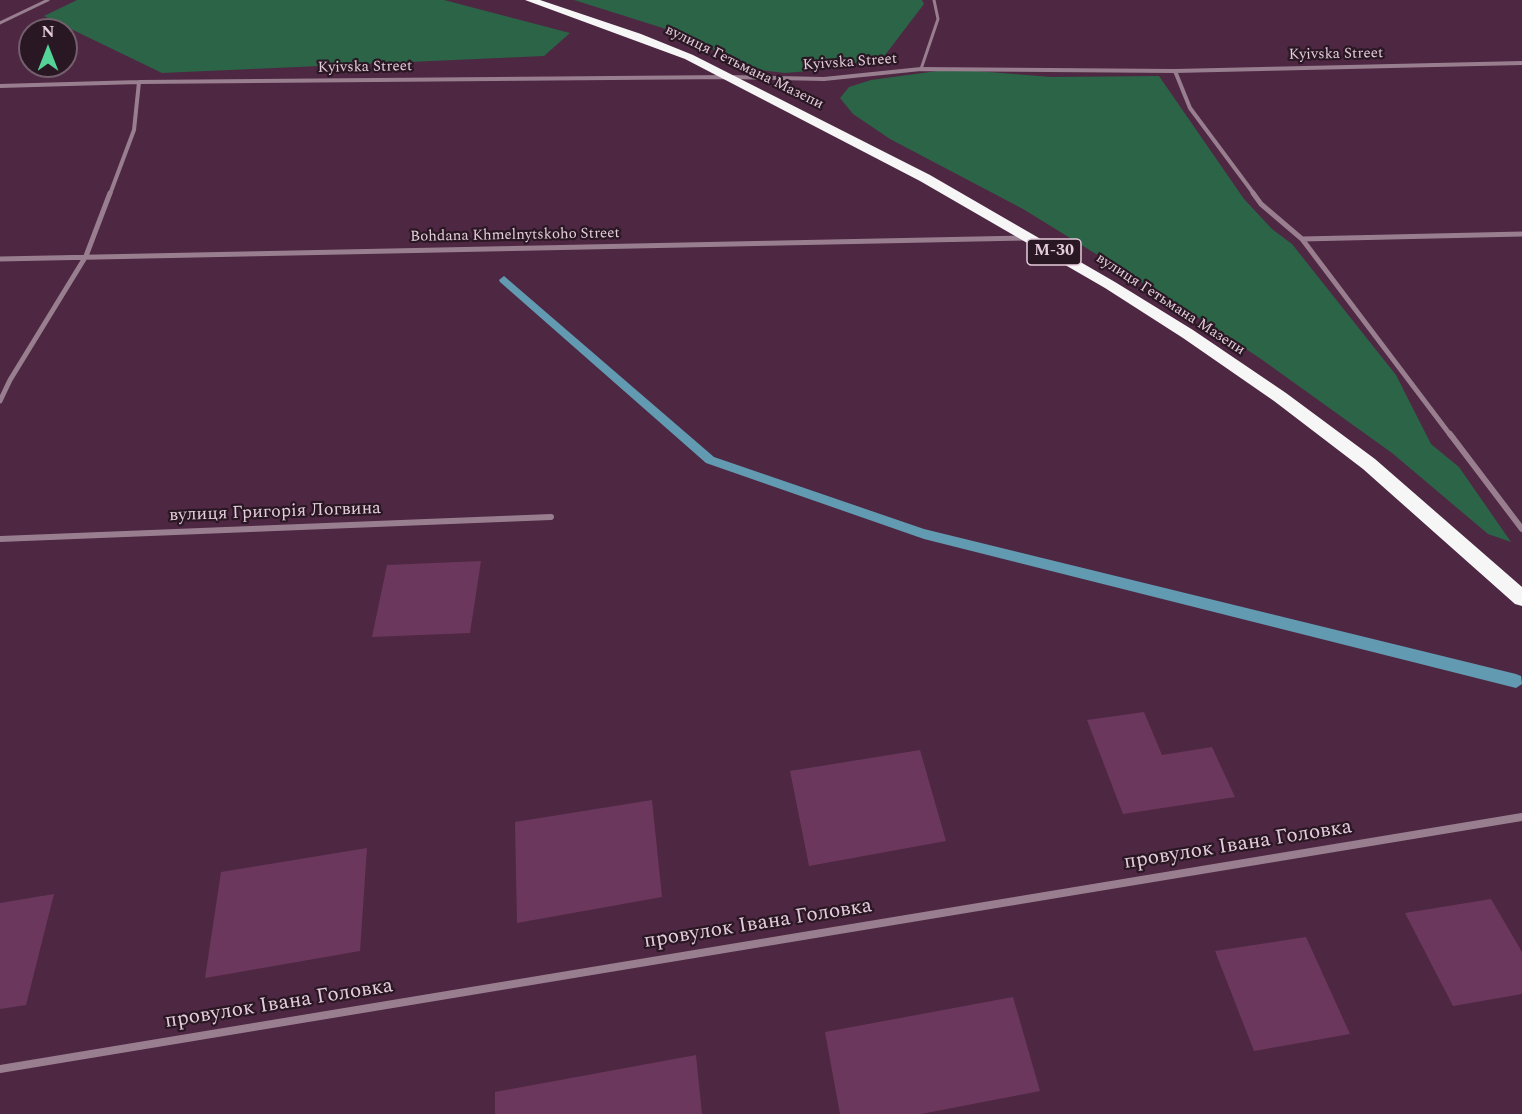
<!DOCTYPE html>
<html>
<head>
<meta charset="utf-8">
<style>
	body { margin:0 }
	#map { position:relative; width:1522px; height:1114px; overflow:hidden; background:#4e2742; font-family:Spectral,serif }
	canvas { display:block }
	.north { position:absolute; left:18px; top:18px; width:60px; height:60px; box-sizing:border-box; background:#291723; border:2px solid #745f6d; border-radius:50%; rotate:0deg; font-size:16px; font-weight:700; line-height:24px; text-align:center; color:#e5ccdc }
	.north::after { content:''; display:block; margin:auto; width:21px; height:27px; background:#53d397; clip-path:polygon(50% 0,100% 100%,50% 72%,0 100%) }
</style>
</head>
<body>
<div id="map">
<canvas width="1522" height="1114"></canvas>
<div class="north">N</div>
</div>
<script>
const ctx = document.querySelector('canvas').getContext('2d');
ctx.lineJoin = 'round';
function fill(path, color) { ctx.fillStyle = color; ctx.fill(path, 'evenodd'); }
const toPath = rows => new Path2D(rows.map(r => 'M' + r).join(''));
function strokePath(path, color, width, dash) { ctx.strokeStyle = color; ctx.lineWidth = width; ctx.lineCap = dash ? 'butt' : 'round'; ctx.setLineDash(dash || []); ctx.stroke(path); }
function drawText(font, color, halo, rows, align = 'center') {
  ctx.font = font + ' Spectral,serif'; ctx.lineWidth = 4.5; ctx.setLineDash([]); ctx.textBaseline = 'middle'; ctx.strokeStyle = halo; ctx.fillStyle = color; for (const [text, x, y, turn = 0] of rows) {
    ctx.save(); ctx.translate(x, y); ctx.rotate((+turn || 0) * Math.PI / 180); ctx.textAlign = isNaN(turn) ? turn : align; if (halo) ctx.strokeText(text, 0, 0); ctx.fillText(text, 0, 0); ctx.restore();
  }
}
fill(toPath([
	[77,0,444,0,570,33,544,56,162,73,44,16],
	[574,0,922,0,924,4,882,59,809,71,785,73,760,70,669,30],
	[952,69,1051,77,1159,76,1244,199,1272,229,1292,244,1396,375,1431,444,1459,467,1511,542,1488,534,1392,453,1261,359,1190,312,1023,209,890,139,853,114,840,98,849,87,871,80]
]), '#2c6448');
fill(toPath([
	[504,276,714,457,924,529,1516,674,1521,676,1522,684,1516,688,924,539,706,463,500,282,499,280,504,276]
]), '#619ab1');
fill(toPath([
	[481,561,470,633,372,637,387,565],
	[1144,712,1162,755,1212,747,1235,797,1123,814,1087,720],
	[920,750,946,841,809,866,790,771],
	[652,800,662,897,517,923,515,822],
	[367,848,360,951,205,978,221,872],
	[54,894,26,1005,0,1009,0,903],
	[1491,899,1522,952,1522,994,1453,1006,1405,913],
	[1306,937,1350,1034,1254,1051,1215,951],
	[1013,997,1040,1091,921,1114,840,1114,825,1032],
	[696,1055,702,1114,495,1114,495,1092]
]), '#6c375c');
strokePath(toPath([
	[0,23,48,0],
	[921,69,938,19,934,0]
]), '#987e8f', 3);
strokePath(toPath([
	[1175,71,1190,108,1254,194],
	[0,86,139,82,730,77,824,79,921,69,1175,71,1522,63],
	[110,194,134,130,139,82]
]), '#987e8f', 4);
strokePath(toPath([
	[1253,193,1261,204,1302,239,1451,436],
	[1302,239,1522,234],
	[0,259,1025,238],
	[0,401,10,380,86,256,110,193]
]), '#987e8f', 5);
strokePath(toPath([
	[1450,434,1522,529],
	[0,539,551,517]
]), '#987e8f', 6);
strokePath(toPath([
	[0,1069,1522,817]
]), '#987e8f', 8);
fill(toPath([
	[525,0,540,0,641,34,693,55,930,175,1115,282,1193,330,1286,393,1375,459,1522,587,1522,606,1515,604,1363,469,1274,401,1183,338,1105,288,920,181,685,59,525,0]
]), '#f6f6f6');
drawText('15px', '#e5ccdc', '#291723', [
	["Kyivska Street",1336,55,-1],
	["Kyivska Street",850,63,-4],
	["Kyivska Street",365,68,-1],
	["вулиця Гетьмана Мазепи",744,68,26],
	["Bohdana Khmelnytskoho Street",515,236,-1],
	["вулиця Гетьмана Мазепи",1170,305,33]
]);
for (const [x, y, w] of [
	[1054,252,54]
]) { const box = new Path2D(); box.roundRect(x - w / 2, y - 13, w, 26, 4.5); ctx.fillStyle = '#291723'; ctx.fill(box); strokePath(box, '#e5ccdc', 1.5); }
drawText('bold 16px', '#e5ccdc', null, [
	["М-30",1054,252]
]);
drawText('18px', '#e5ccdc', '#291723', [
	["вулиця Григорія Логвина",275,513,-2]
]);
drawText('21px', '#e5ccdc', '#291723', [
	["провулок Івана Головка",1238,846,-9],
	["провулок Івана Головка",758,925,-9],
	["провулок Івана Головка",279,1005,-9]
]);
</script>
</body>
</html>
